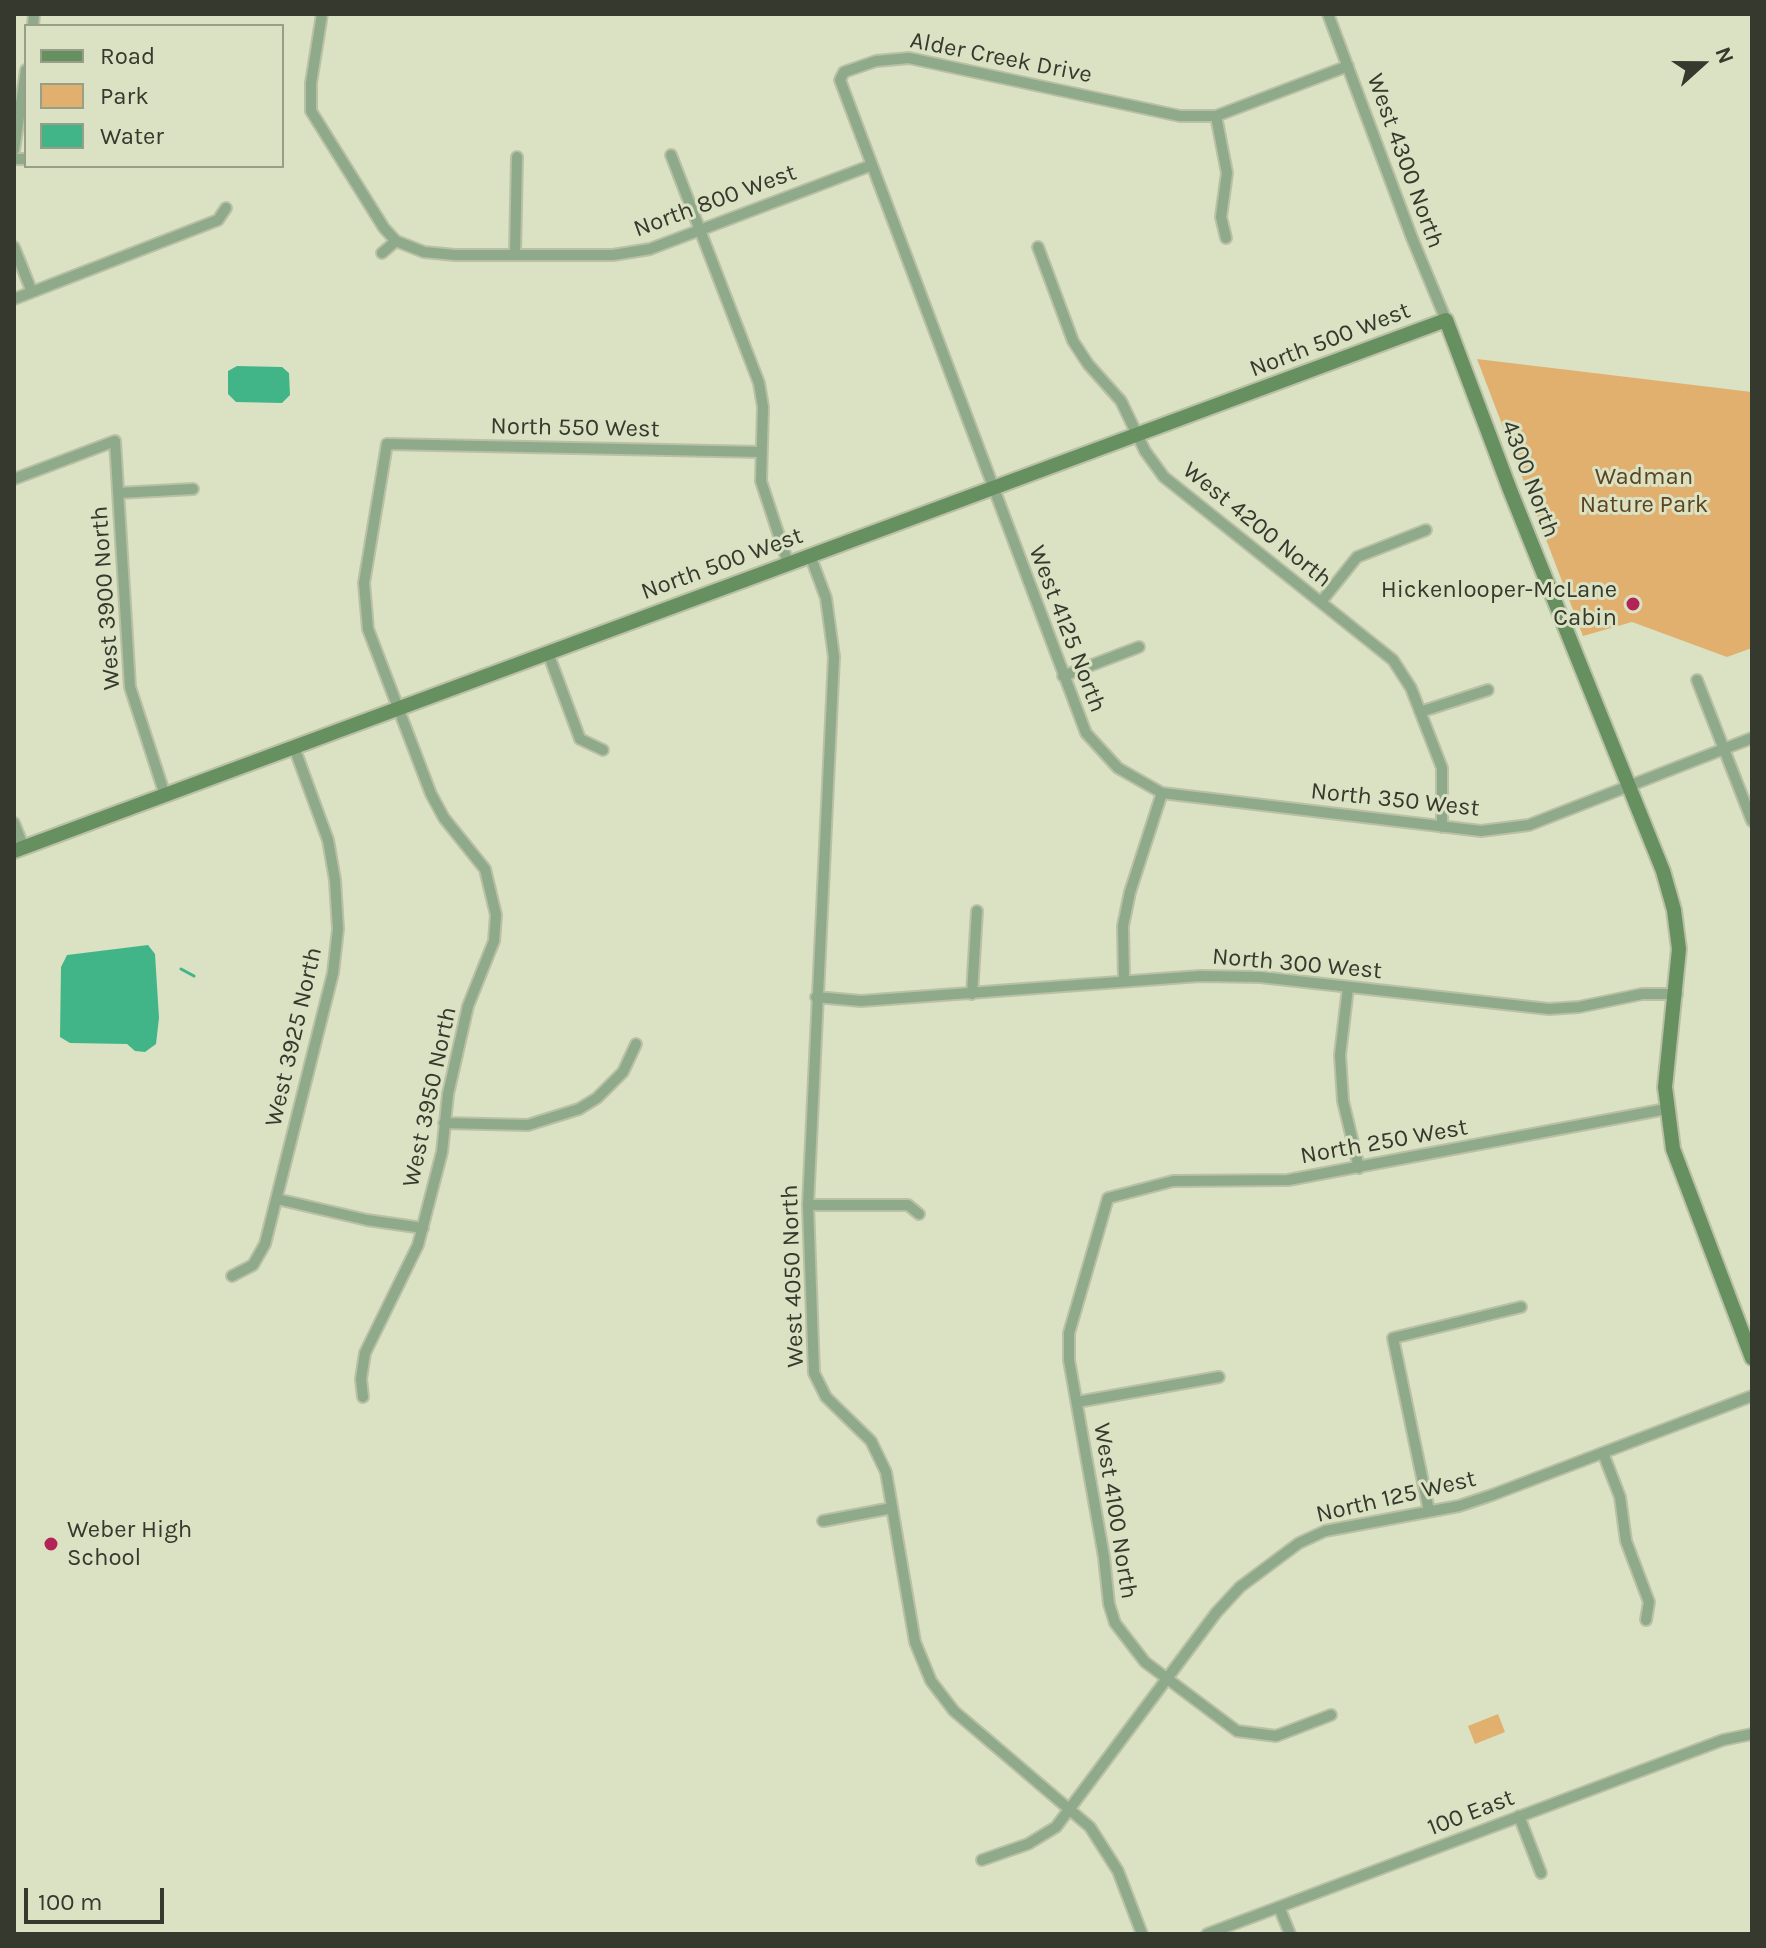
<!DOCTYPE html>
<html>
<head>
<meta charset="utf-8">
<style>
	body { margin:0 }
	#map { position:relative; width:1766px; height:1948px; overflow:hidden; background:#dbe2c3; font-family:Karla,sans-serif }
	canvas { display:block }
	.frame { position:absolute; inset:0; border:16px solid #36392d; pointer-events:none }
	.legend { position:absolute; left:24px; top:24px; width:260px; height:144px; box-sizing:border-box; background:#dbe2c3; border:2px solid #999e87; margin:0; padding:10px 14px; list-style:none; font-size:24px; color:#36392d }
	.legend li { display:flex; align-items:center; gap:16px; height:40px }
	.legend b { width:40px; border:2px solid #999e87 }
	.north { position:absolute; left:1662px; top:24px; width:80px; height:80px; -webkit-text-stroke:6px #dbe2c3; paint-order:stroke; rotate:69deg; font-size:22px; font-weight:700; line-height:32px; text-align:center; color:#36392d }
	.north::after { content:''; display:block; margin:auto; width:28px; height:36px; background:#36392d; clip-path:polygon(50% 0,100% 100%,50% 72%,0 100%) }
	.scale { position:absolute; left:24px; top:1888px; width:140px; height:36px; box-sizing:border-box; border:4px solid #36392d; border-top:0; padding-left:10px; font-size:24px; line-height:28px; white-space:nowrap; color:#36392d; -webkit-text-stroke:6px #dbe2c3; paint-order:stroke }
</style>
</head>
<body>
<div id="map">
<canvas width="1766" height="1948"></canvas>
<div class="frame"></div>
<ul class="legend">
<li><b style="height:10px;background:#679060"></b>Road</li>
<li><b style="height:22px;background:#e1b06f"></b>Park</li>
<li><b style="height:22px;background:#42b588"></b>Water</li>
</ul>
<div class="north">N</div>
<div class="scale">100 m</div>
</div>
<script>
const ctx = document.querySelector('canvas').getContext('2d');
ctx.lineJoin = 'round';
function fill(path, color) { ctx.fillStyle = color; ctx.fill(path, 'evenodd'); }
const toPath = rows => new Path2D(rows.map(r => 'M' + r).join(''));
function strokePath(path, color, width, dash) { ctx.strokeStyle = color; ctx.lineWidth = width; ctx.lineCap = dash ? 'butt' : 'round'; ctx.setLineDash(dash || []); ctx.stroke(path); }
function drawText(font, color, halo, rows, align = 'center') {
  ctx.font = font + ' Karla,sans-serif'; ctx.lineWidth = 6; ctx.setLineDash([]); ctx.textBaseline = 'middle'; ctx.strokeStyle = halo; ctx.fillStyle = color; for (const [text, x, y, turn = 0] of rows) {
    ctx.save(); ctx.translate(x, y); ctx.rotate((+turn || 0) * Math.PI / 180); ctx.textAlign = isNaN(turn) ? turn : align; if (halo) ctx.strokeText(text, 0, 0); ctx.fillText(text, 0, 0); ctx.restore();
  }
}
fill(toPath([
	[1477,359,1752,392,1752,648,1727,657,1632,622,1583,636],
	[1498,1714,1505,1732,1475,1744,1468,1726]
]), '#e1b06f');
fill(toPath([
	[237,366,282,367,289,373,290,395,282,403,236,402,228,394,228,371],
	[148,945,155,954,159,1018,156,1044,145,1052,135,1051,127,1044,70,1043,60,1037,61,967,67,955]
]), '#42b588');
strokePath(toPath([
	[181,969,194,976]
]), '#42b588', 3);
const street = toPath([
	[322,14,311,83,311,111,384,228,396,241],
	[1328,14,1412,238,1446,320],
	[33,26,34,14],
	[1348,66,1216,116,1180,116,909,58,876,61,844,72,840,80,1086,733,1118,768,1162,793,1481,831,1529,825,1752,738],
	[1216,116,1227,173,1221,217,1226,238],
	[14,150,26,70],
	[671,155,759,383,763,407,761,481,788,563],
	[14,159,26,159],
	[14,247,32,292],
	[1038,247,1073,341,1088,364,1121,401,1145,451,1164,477,1393,660,1411,688,1442,768,1442,827],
	[382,253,396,241,424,252,455,255,613,255,650,249,872,165],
	[515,255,517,157],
	[14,299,218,220,226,208],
	[14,479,115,441,130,687,165,795],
	[118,493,193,489],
	[810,555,826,598,834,657,808,1205,814,1373,826,1397,871,1441,886,1472,915,1642,931,1681,954,1711,1090,1827,1118,1871,1142,1934],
	[1321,602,1357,557,1426,530],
	[548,653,580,739,603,750],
	[1063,676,1139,647],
	[1697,680,1752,821],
	[1420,712,1488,690],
	[14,823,24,848],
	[1124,980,1123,926,1130,892,1162,793],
	[1348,988,1340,1055,1343,1101,1359,1168],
	[972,994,977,911],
	[816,997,861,1001,1200,976,1260,977,1549,1009,1579,1007,1642,994,1677,994],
	[444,1123,528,1125,579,1109,597,1098,623,1072,636,1044],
	[277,1199,367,1220,423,1228],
	[808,1205,908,1205,919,1214],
	[232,1276,253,1265,265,1244,333,973,338,929,335,880,328,840,294,747],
	[363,1397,361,1379,365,1353,418,1245,442,1152,448,1094,468,1006,494,941,496,915,485,869,444,818,431,794,368,629,364,583,387,444,761,452],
	[1077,1402,1219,1377],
	[1603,1453,1620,1497,1626,1541,1649,1602,1646,1620],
	[1429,1511,1393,1338,1521,1307],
	[823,1521,892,1508],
	[1331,1715,1276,1736,1237,1731,1145,1662,1115,1623,1109,1604,1104,1557,1069,1360,1069,1333,1108,1198,1173,1181,1288,1180,1666,1109],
	[1519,1816,1541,1873],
	[982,1860,1028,1844,1056,1827,1216,1613,1240,1587,1299,1543,1325,1531,1459,1506,1492,1495,1752,1396],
	[1279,1907,1290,1934],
	[1207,1934,1723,1740,1752,1734]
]);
const secondary = toPath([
	[14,851,1446,320,1510,490,1663,871,1674,910,1679,949,1665,1087,1673,1149,1752,1358]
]);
strokePath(street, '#bac0a5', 14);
strokePath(secondary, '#bac0a5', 18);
strokePath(street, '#8eaa8a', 10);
strokePath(secondary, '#679060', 14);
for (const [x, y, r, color] of [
	[1633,604,8,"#b22356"],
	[51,1544,8,"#b22356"]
]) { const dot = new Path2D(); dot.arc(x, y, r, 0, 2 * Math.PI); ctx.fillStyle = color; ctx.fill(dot); strokePath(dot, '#dbe2c3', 3); }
drawText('24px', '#36392d', '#dbe2c3', [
	["Alder Creek Drive",1001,58,11],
	["West 4300 North",1405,161,70],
	["North 800 West",715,201,-20],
	["North 500 West",1330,340,-21],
	["North 550 West",575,428,1],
	["4300 North",1530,479,69],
	["West 4200 North",1257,525,39],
	["North 500 West",722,564,-20],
	["West 3900 North",106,598,-94],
	["West 4125 North",1067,629,69],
	["North 350 West",1395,800,6],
	["North 300 West",1297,964,5],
	["West 3925 North",294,1037,-77],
	["West 3950 North",430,1097,-78],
	["North 250 West",1384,1142,-10],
	["West 4050 North",793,1276,-92],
	["North 125 West",1396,1497,-13],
	["West 4100 North",1115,1511,81],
	["100 East",1471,1813,-21]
]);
drawText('24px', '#5d4320', '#dbe2c3', [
	["Wadman",1644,477],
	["Nature Park",1644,505]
]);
drawText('24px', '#36392d', '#dbe2c3', [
	["Hickenlooper-McLane",1617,590],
	["Cabin",1617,618],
	["Weber High",67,1530,"left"],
	["School",67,1558,"left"]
], 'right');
</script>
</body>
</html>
